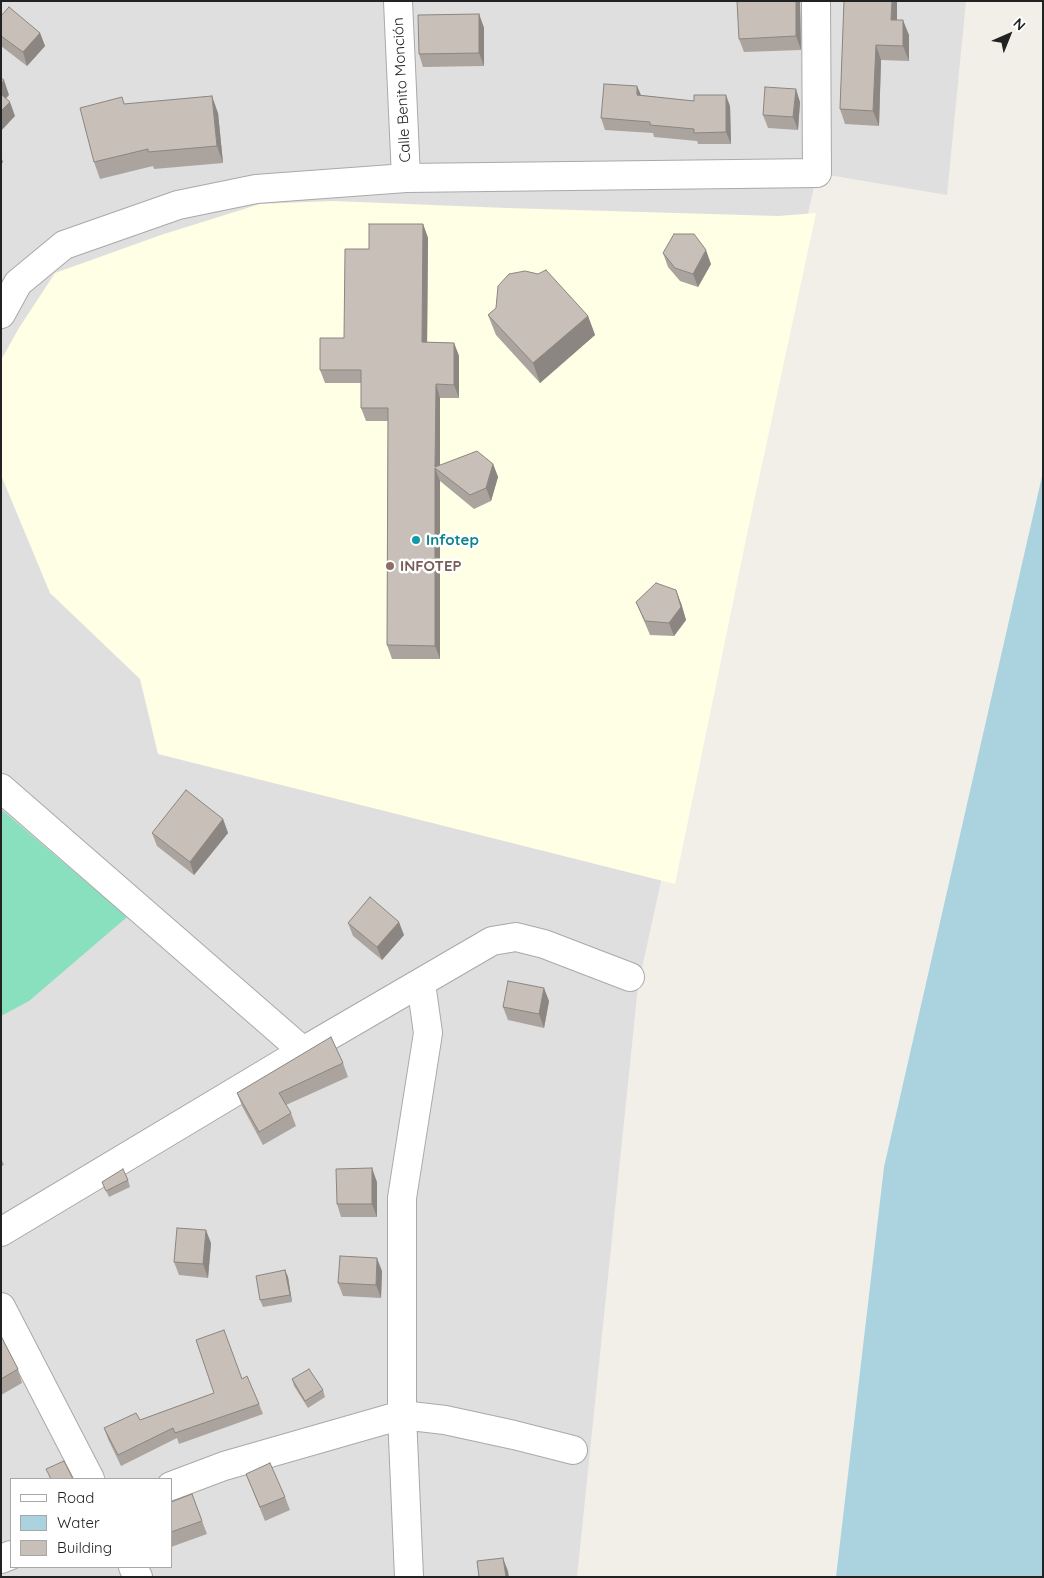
<!DOCTYPE html>
<html>
<head>
<meta charset="utf-8">
<style>
	body { margin:0 }
	#map { position:relative; width:1044px; height:1578px; overflow:hidden; background:#f2efe9; font-family:Quicksand,sans-serif }
	canvas { display:block }
	.frame { position:absolute; inset:0; border:2px solid #222; pointer-events:none }
	.legend { position:absolute; left:10px; top:1478px; width:162px; height:90px; box-sizing:border-box; background:#fff; border:1px solid #a7a7a7; margin:0; padding:6px 9px; list-style:none; font-size:15px; color:#222 }
	.legend li { display:flex; align-items:center; gap:10px; height:25px }
	.legend b { width:25px; border:1px solid #a7a7a7 }
	.north { position:absolute; left:984px; top:10px; width:50px; height:50px; -webkit-text-stroke:4px #fff; paint-order:stroke; rotate:44deg; font-size:14px; font-weight:700; line-height:20px; text-align:center; color:#222 }
	.north::after { content:''; display:block; margin:auto; width:18px; height:22px; background:#222; clip-path:polygon(50% 0,100% 100%,50% 72%,0 100%) }
</style>
</head>
<body>
<div id="map">
<canvas width="1044" height="1578"></canvas>
<div class="frame"></div>
<ul class="legend">
<li><b style="height:6px;background:#fff"></b>Road</li>
<li><b style="height:14px;background:#aad3df"></b>Water</li>
<li><b style="height:14px;background:#c7bfb8"></b>Building</li>
</ul>
<div class="north">N</div>
</div>
<script>
const ctx = document.querySelector('canvas').getContext('2d');
ctx.lineJoin = 'round';
function fill(path, color) { ctx.fillStyle = color; ctx.fill(path, 'evenodd'); }
const toPath = rows => new Path2D(rows.map(r => 'M' + r).join(''));
function strokePath(path, color, width, dash) { ctx.strokeStyle = color; ctx.lineWidth = width; ctx.lineCap = dash ? 'butt' : 'round'; ctx.setLineDash(dash || []); ctx.stroke(path); }
function drawText(font, color, halo, rows, align = 'center') {
  ctx.font = font + ' Quicksand,sans-serif'; ctx.lineWidth = 5; ctx.setLineDash([]); ctx.textBaseline = 'middle'; ctx.strokeStyle = halo; ctx.fillStyle = color; for (const [text, x, y, turn = 0] of rows) {
    ctx.save(); ctx.translate(x, y); ctx.rotate((+turn || 0) * Math.PI / 180); ctx.textAlign = isNaN(turn) ? turn : align; if (halo) ctx.strokeText(text, 0, 0); ctx.fillText(text, 0, 0); ctx.restore();
  }
}
fill(toPath([
	[1,1,966,1,947,195,817,173,638,986,577,1577,1,1577],
	[11,1479,171,1479,171,1567,11,1567]
]), '#e0dfdf');
fill(toPath([
	[333,201,507,208,778,216,816,213,746,539,675,884,158,754,140,679,50,593,1,475,1,360,19,328,55,273,161,235,260,204]
]), '#ffffe5');
fill(toPath([
	[1,809,127,917,29,1001,1,1016]
]), '#88e0be');
fill(toPath([
	[1043,472,1043,1577,836,1577,884,1167]
]), '#aad3df');
const minor = toPath([
	[398,1,406,178],
	[1,314,18,283,64,245,178,205,256,189,406,178,817,173,816,1],
	[1,788,303,1051,1,1232],
	[303,1051,492,941,516,937,544,944,630,977],
	[1,1307,90,1479],
	[171,1486,224,1466,402,1415,445,1420,514,1435,573,1450],
	[1,1559,11,1555],
	[133,1567,138,1577],
	[409,1577,402,1415,402,1198,428,1033,421,983]
]);
strokePath(minor, '#a9a9a9', 30);
strokePath(minor, '#fff', 28);
fill(toPath([
	[800,1,801,50,744,52,739,39],
	[844,1,897,20,909,35,909,61,881,60,879,126,845,124,840,109],
	[479,14,484,28,484,66,423,67,419,54],
	[1,16,40,33,45,46,27,66,1,46],
	[637,86,641,95,730,106,731,144,698,144,697,141,654,137,653,133,605,130,601,118],
	[800,102,798,130,768,128,763,115],
	[125,104,218,113,223,163,154,169,153,166,100,179,94,162],
	[423,224,428,238,427,342,454,343,459,356,459,398,440,398,440,465,493,464,498,477,491,501,474,509,440,481,440,659,392,659,387,645,388,421,366,421,361,408,361,383,325,383,320,370,344,338,369,249],
	[663,253,711,264,698,287,680,281,668,267],
	[538,274,588,316,595,335,540,383,496,335,488,315],
	[636,602,681,603,686,620,674,636,650,635],
	[223,819,228,833,194,875,157,846,152,833],
	[348,923,404,935,382,960,353,936],
	[549,1001,544,1028,508,1020,503,1007],
	[343,1063,348,1077,286,1105,291,1113,296,1126,263,1145,242,1106,237,1093],
	[1,1158,4,1165,1,1166],
	[128,1180,130,1187,109,1197,102,1182],
	[377,1182,377,1217,341,1217,337,1204],
	[211,1243,208,1278,179,1275,174,1262],
	[285,1270,288,1277,292,1302,263,1307,260,1300],
	[382,1271,381,1298,343,1296,338,1283],
	[1,1339,18,1369,22,1383,1,1395],
	[242,1379,259,1404,263,1414,179,1444,177,1438,121,1466,108,1439,104,1428,140,1420,214,1393],
	[292,1379,323,1390,325,1397,308,1408,294,1386],
	[246,1474,285,1497,290,1510,265,1521],
	[192,1494,207,1534,171,1547,171,1502]
]), '#aba49e');
fill(toPath([
	[796,1,800,1,801,50,796,36],
	[892,1,897,1,897,35,891,20],
	[479,14,484,28,484,66,479,53],
	[903,20,909,35,909,61,903,46],
	[40,33,45,46,27,66,23,52],
	[876,45,881,60,879,126,873,111],
	[4,80,9,95,2,103,1,84],
	[637,86,642,98,637,95],
	[796,89,800,102,798,130,793,117],
	[726,95,730,106,731,144,726,132],
	[212,96,218,113,223,163,217,146],
	[10,102,15,116,1,131,1,111],
	[1,156,3,162,1,165],
	[423,224,428,238,427,355,422,342],
	[706,250,711,264,698,287,693,274],
	[588,316,595,335,540,383,533,363],
	[454,343,459,356,459,398,454,385],
	[436,384,440,398,440,472,435,467],
	[493,464,498,477,491,501,486,488],
	[435,468,440,481,440,659,435,646],
	[676,590,681,603,686,620,674,636,669,623],
	[223,819,228,833,194,875,190,862],
	[399,922,404,935,382,960,377,947],
	[544,988,549,1001,544,1028,539,1014],
	[372,1168,377,1182,377,1217,372,1204],
	[206,1230,211,1243,208,1278,203,1264],
	[377,1258,382,1271,381,1298,376,1285],
	[285,1270,288,1277,292,1302,290,1295],
	[503,1558,508,1571,509,1577,506,1577]
]), '#8b8681');
const building = toPath([
	[737,1,796,1,796,36,739,39,737,1],
	[844,1,892,1,891,20,903,20,903,46,876,45,873,111,840,109,844,1],
	[9,7,40,33,23,52,1,36,1,16,9,7],
	[479,14,479,53,419,54,418,15,479,14],
	[1,78,4,80,1,84,1,78],
	[604,84,637,86,637,95,694,101,694,95,726,95,726,132,694,133,694,129,650,125,650,122,601,118,604,84],
	[765,87,796,89,793,117,763,115,765,87],
	[1,94,10,102,1,111,1,94],
	[212,96,217,146,148,152,148,149,94,162,80,108,122,97,124,104,212,96],
	[369,224,423,224,422,342,454,343,454,385,436,384,435,467,477,451,493,464,486,488,470,495,435,468,435,646,387,645,388,408,361,408,361,370,320,370,320,338,344,338,345,249,369,249,369,224],
	[674,234,694,234,706,250,693,274,675,268,663,253,674,234],
	[546,270,588,316,533,363,488,315,496,308,498,286,509,274,525,271,538,274,546,270],
	[656,583,676,590,681,607,669,623,645,621,636,602,656,583],
	[186,790,223,819,190,862,152,833,186,790],
	[370,897,399,922,377,947,348,923,370,897],
	[508,981,544,988,539,1014,503,1007,508,981],
	[331,1037,343,1063,279,1093,291,1113,259,1132,237,1093,331,1037],
	[372,1168,372,1204,337,1204,336,1169,372,1168],
	[123,1169,128,1180,106,1191,102,1182,123,1169],
	[177,1228,206,1230,203,1264,174,1262,177,1228],
	[340,1256,377,1258,376,1285,338,1283,340,1256],
	[285,1270,290,1295,260,1300,256,1276,285,1270],
	[224,1330,242,1379,247,1376,259,1404,175,1433,173,1428,118,1455,104,1428,136,1413,140,1420,214,1393,196,1340,224,1330],
	[2,1338,18,1369,1,1379,1,1339,2,1338],
	[309,1369,323,1390,305,1401,292,1379,309,1369],
	[64,1461,73,1479,51,1479,46,1469,64,1461],
	[270,1463,285,1497,260,1507,246,1474,270,1463],
	[192,1494,202,1521,171,1532,171,1502,192,1494],
	[503,1558,506,1577,479,1577,477,1561,503,1558]
]);
fill(building, '#c7bfb8');
strokePath(building, '#8b8681', 1);
for (const [x, y, r, color] of [
	[416,540,5,"#0f9aa8"],
	[390,566,5,"#8d6e63"]
]) { const dot = new Path2D(); dot.arc(x, y, r, 0, 2 * Math.PI); ctx.fillStyle = color; ctx.fill(dot); strokePath(dot, '#fff', 2); }
drawText('15px', '#222', '#fff', [
	["Calle Benito Monción",402,90,-93]
]);
drawText('bold 15px', '#0d838f', '#fff', [
	["Infotep",426,540]
], 'left');
drawText('bold 15px', '#785e54', '#fff', [
	["INFOTEP",400,566]
], 'left');
</script>
</body>
</html>
